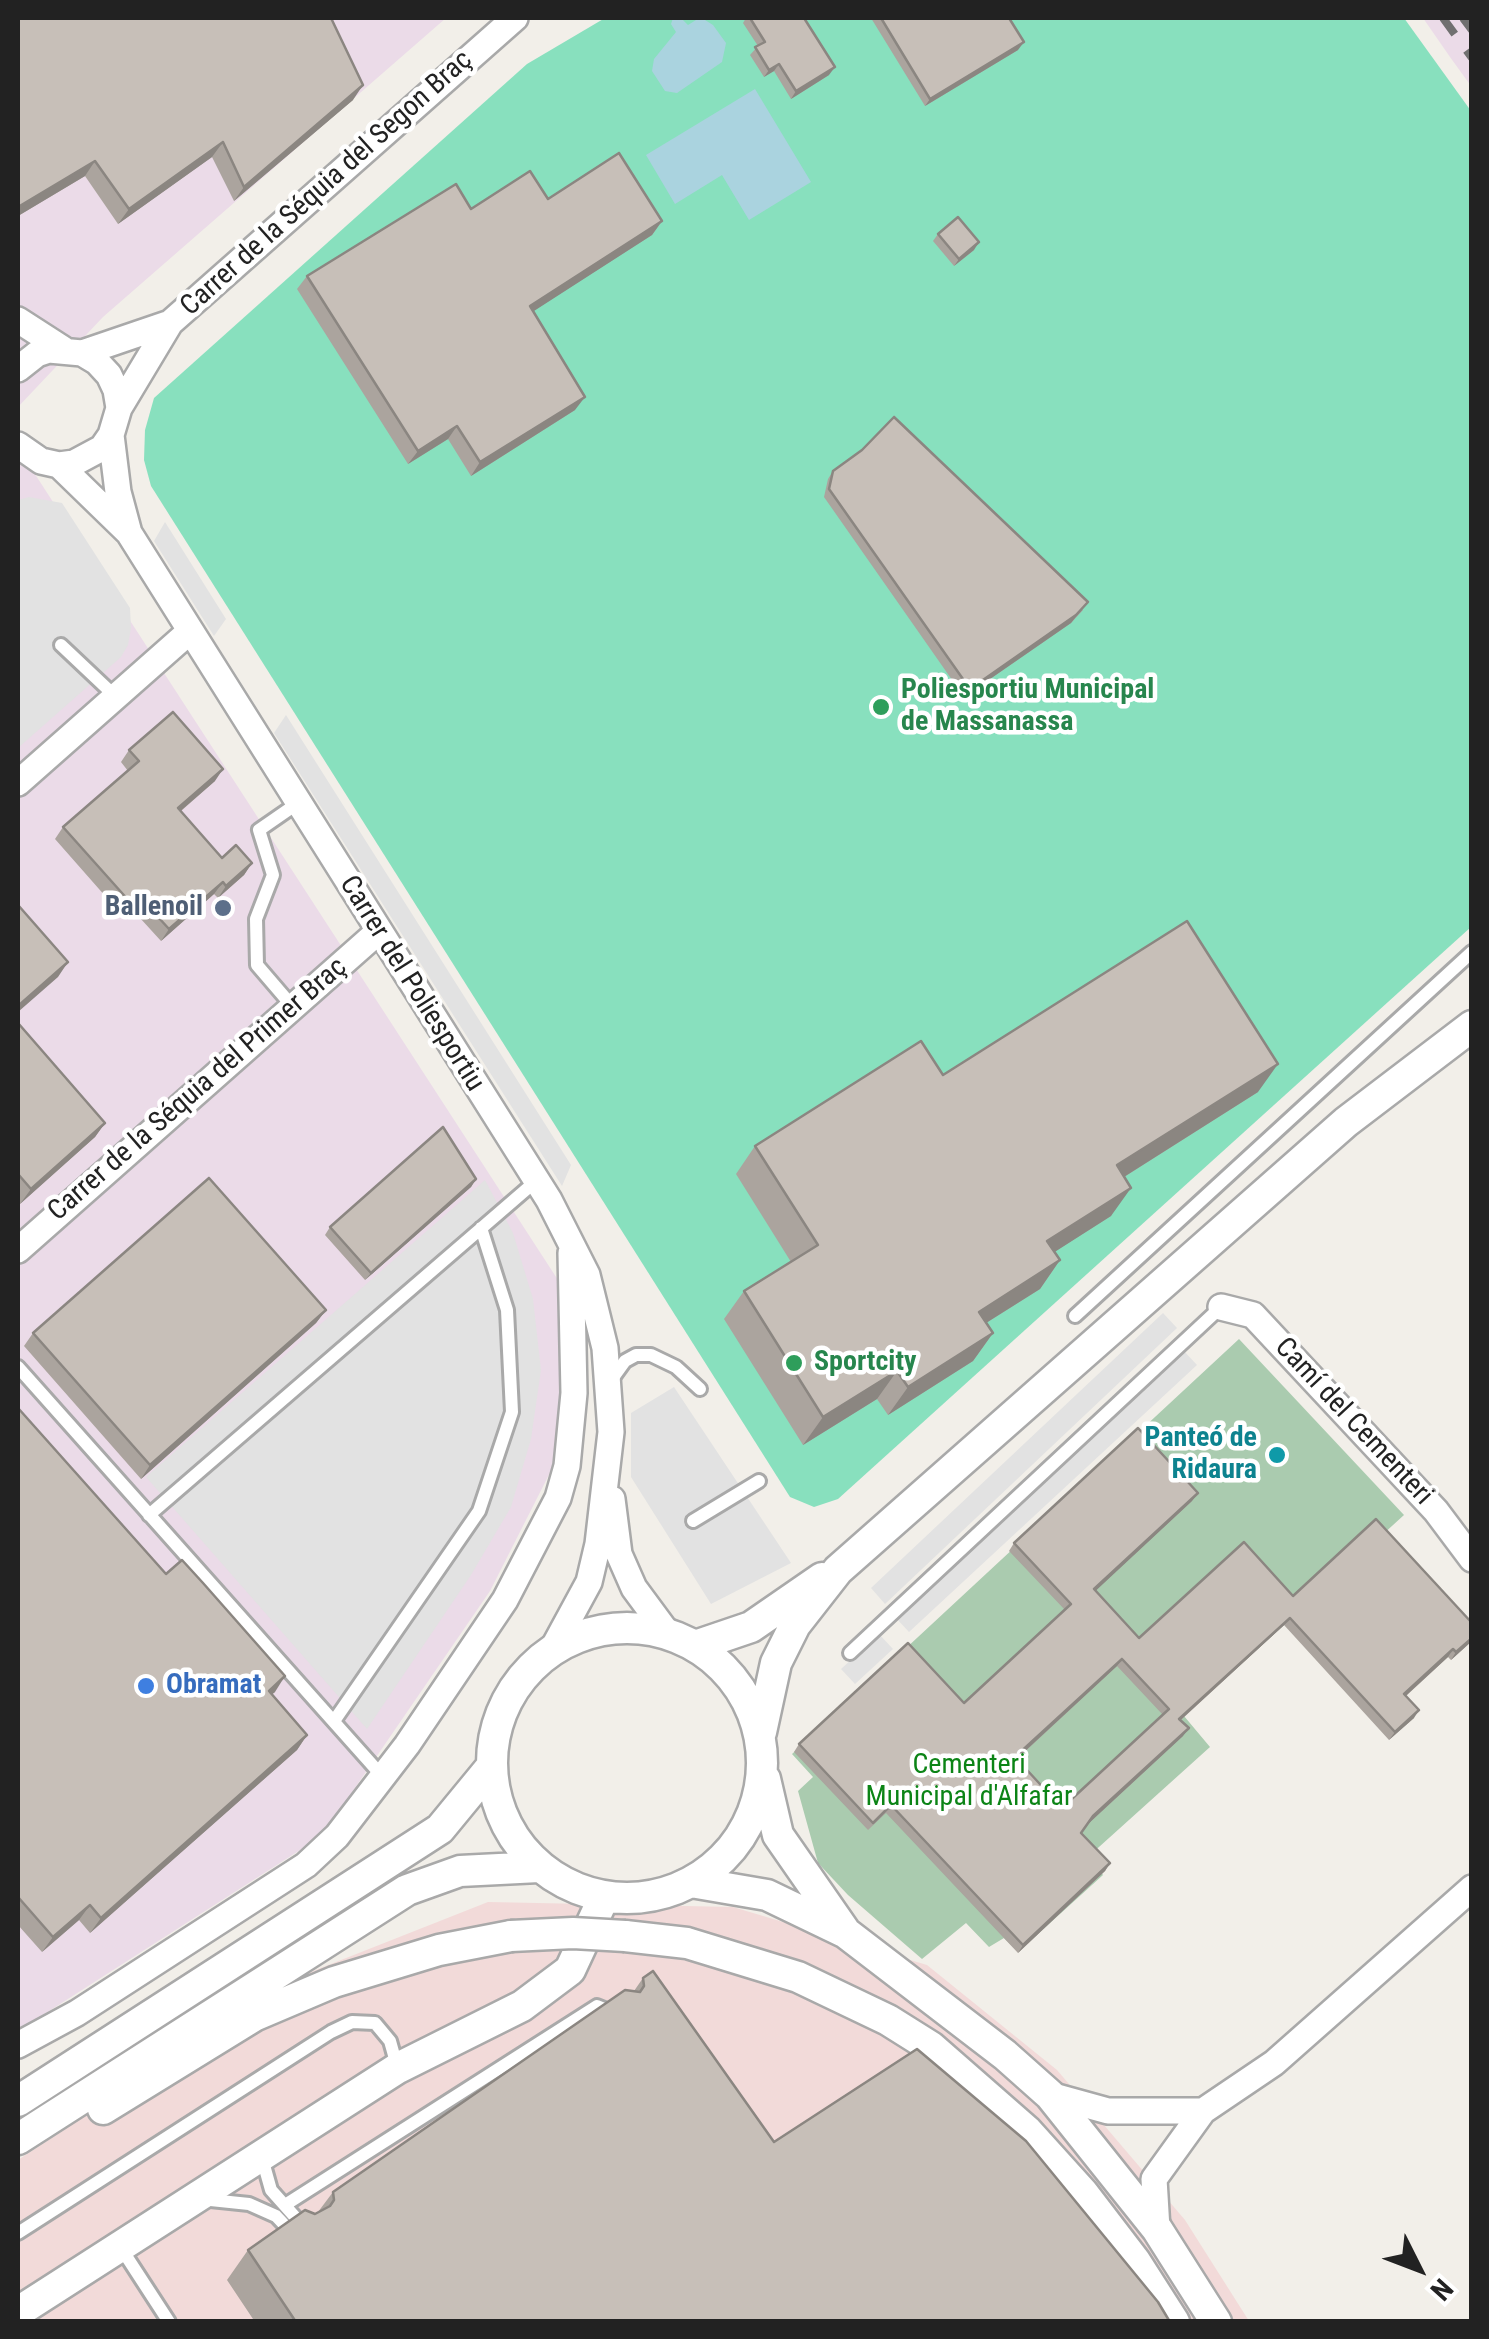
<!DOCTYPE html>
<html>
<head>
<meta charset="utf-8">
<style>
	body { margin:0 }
	#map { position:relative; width:1489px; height:2339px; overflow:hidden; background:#f2efe9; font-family:"Roboto Condensed",sans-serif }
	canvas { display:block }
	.frame { position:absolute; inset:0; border:20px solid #222; pointer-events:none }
	.north { position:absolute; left:1369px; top:2219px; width:100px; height:100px; -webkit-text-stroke:8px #fff; paint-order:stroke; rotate:132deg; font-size:28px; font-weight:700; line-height:40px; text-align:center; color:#222 }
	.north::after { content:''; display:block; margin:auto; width:35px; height:45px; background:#222; clip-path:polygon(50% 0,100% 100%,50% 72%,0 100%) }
</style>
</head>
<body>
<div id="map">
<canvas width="1489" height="2339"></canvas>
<div class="frame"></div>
<div class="north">N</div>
</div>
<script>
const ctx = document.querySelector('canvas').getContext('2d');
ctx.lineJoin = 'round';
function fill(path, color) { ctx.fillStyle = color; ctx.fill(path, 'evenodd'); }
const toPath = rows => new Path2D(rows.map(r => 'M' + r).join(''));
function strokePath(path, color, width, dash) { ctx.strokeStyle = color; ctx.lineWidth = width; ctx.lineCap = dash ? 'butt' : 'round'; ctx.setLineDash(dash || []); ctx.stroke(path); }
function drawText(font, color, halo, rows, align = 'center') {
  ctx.font = font + ' "Roboto Condensed",sans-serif'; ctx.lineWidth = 9; ctx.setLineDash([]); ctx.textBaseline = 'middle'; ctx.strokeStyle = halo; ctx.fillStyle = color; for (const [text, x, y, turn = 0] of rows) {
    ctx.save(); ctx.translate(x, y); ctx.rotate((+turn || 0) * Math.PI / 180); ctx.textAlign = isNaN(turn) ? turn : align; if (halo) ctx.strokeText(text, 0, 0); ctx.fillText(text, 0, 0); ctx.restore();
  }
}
fill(toPath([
	[488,1902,733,1907,927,1965,1057,2070,1185,2220,1249,2321,18,2322,18,2160,293,1979]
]), '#f2dad9');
fill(toPath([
	[18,18,446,18,103,317,18,407],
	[1423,18,1471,18,1471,86,1450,57],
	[18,448,558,1280,564,1445,490,1591,322,1836,18,2031]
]), '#ebdbe8');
fill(toPath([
	[1239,1339,1404,1515,1184,1716,1210,1747,1089,1856,1103,1875,1018,1952,1004,1938,989,1947,966,1923,922,1959,848,1895,818,1863,798,1791,813,1777,792,1754]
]), '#aacbaf');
fill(toPath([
	[605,18,1404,18,1471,111,1471,927,838,1499,814,1507,790,1497,151,486,144,460,145,430,154,398,527,64]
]), '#88e0be');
fill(toPath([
	[29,497,62,503,130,608,131,628,128,645,121,657,18,748,18,500],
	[165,522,226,619,214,636,154,541],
	[286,715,571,1165,562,1186,274,733],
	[485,1180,513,1233,533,1299,541,1370,531,1439,511,1507,471,1575,367,1729,146,1477],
	[1163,1313,1177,1328,885,1604,871,1588],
	[1183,1350,1197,1365,909,1632,895,1617],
	[674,1387,791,1563,711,1604,631,1477,631,1413],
	[879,1634,893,1649,855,1684,841,1669]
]), '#e2e2e2');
fill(toPath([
	[673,18,681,18,688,25,696,20,705,20,713,25,726,43,722,62,677,93,665,91,652,71,654,59,676,32,671,24],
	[755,89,811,182,749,220,722,175,675,204,646,155]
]), '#aad3df');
const service = toPath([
	[61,645,115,696],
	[293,1007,257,965,256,919,273,875,259,830,298,803],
	[1075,1316,1472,952],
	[18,1367,383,1777],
	[612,1379,625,1361,636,1355,651,1355,676,1367,700,1389],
	[149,1515,536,1181],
	[693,1521,759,1481],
	[850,1653,1221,1307],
	[334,1721,479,1511,512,1412,507,1310,481,1228],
	[262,2158,271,2190,304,2227],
	[201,2199,249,2204,276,2216,293,2234],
	[285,2205,597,2006,612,2012],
	[18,2233,331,2032,352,2022,375,2023,390,2041,397,2066],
	[121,2248,169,2322]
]);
const minor = toPath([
	[18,320,63,349],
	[82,353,170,323],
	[18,369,37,354,49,350,82,353,97,362,109,375,116,390,119,408,111,435,102,448,74,463,59,465,41,461,18,445],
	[119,408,170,323,515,18],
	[111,435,118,492,129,533,549,1200,587,1275,605,1348,611,1432,598,1544,589,1582,551,1652],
	[59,465,129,533],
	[18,783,189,632],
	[18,1250,379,931],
	[1221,1307,1253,1315,1436,1511,1472,1559],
	[612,1499,619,1554,634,1588,668,1634],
	[18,2045,77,2013,306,1865,337,1836,407,1745,505,1600,558,1498,567,1466,574,1393,571,1253],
	[1050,2095,1108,2111,1203,2111],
	[1157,2229,1154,2179,1203,2111,1274,2063,1472,1888]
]);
const tertiary = toPath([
	'492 1763a135 135 0 1 1 270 0a135 135 0 1 1-270 0Z',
	[695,1646,751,1627,822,1578],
	[761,1732,776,1663,795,1625,838,1570,1346,1122,1472,1026],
	[765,1779,778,1835,844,1930],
	[691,1882,767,1895,846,1933,1005,2055,1050,2095,1157,2229,1216,2322],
	[625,1936,687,1943,798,1977,888,2020,931,2047,1027,2131,1083,2193,1135,2261,1174,2322],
	[18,2101,440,1829,491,1767],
	[103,2109,254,2016,334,1982,439,1950,511,1936],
	[18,2139,407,1890,460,1871,539,1867],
	[18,2312,398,2068,522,2006,570,1970,604,1897]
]);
strokePath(service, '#a9a9a9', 18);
strokePath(minor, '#a9a9a9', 30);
strokePath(tertiary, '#a9a9a9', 35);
strokePath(service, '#fff', 12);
strokePath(minor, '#fff', 25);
strokePath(tertiary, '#fff', 30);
strokePath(toPath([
	[1443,18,1472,58],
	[1463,18,1472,30]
]), '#707070', 8, [20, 20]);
const tertiaryBridge = toPath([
	[511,1936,573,1933,625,1936]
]);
strokePath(tertiaryBridge, '#a9a9a9', 35, []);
strokePath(tertiaryBridge, '#fff', 30);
fill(toPath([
	[18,18,353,100,234,201,212,157,118,224,85,176,18,216],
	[746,18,804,18,829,75,791,99,774,71,764,77,750,55,758,46,743,23],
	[871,18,1009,18,1018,50,925,106],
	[548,199,662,221,652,235,533,311,575,410,471,476,448,439,408,464,297,289,307,276,471,209],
	[938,234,974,250,954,266,933,241],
	[833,471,1083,610,1071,623,964,697,824,497,828,479],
	[129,750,215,781,181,811,222,858,252,863,244,875,218,898,214,894,161,941,130,907,121,914,55,839,63,827,128,771,121,762],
	[18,1023,105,1123,95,1137,20,1204,18,1200],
	[943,1075,1258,1092,1124,1177,1111,1216,1054,1252,1060,1260,1040,1289,986,1323,993,1333,973,1361,888,1415,877,1399,803,1445,724,1319,744,1291,791,1262,736,1174,755,1146],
	[476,1179,471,1187,365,1280,325,1235,330,1227],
	[326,1310,316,1323,141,1479,24,1346,33,1333],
	[18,1408,166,1574,275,1692,272,1694,307,1735,297,1750,90,1933,79,1920,42,1952,18,1925],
	[1192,1501,1095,1591,1139,1638,1293,1596,1472,1641,1451,1660,1448,1657,1406,1696,1414,1718,1389,1740,1284,1625,1181,1720,1183,1736,1088,1824,1081,1833,1110,1863,1105,1871,1018,1953,886,1813,868,1830,794,1752,799,1744,964,1703,1065,1610,1009,1551,1014,1543],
	[1117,1666,1163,1715,1062,1808,1017,1759],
	[643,1978,774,2142,1170,2322,255,2322,227,2280,248,2250,318,2212,333,2192,634,1991]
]), '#aba49e');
fill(toPath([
	[1024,42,1018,50,925,106,930,99],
	[779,64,774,71,764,77,769,70],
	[835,67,829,75,791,99,796,91],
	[363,85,353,100,234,201,244,187],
	[223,142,212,157,118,224,129,209],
	[95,161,85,176,18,216,18,207],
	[662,221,652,235,520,320,530,306],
	[979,242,974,250,954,266,959,259],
	[585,397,575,410,471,476,480,462],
	[457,426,448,439,408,464,418,451],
	[1088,602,1071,623,964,697,970,689],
	[223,769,215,781,170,820,178,808],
	[252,863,244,875,218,898,226,886],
	[223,882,214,894,161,941,169,929],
	[68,962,58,977,18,1012,18,1006],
	[1278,1064,1258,1092,1097,1194,1117,1165],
	[105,1123,95,1137,20,1204,31,1189],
	[476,1179,471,1187,365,1280,371,1273],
	[1131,1188,1111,1216,1028,1269,1047,1241],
	[1060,1260,1040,1289,959,1340,979,1312],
	[326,1310,316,1323,141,1479,150,1465],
	[993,1333,973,1361,888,1415,908,1387],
	[897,1371,877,1399,803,1445,823,1417],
	[1198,1493,1192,1501,1089,1597,1094,1589],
	[1290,1618,1284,1625,1174,1726,1179,1719],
	[1472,1638,1472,1641,1451,1660,1456,1652],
	[1453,1649,1448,1657,1399,1702,1404,1694],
	[1122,1659,1117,1666,1010,1765,1015,1757],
	[285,1676,275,1692,258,1706,269,1691],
	[1419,1710,1414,1718,1389,1740,1395,1732],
	[1189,1728,1183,1736,1088,1824,1093,1816],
	[307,1735,297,1750,90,1933,101,1918],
	[1110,1863,1105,1871,1018,1953,1023,1945],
	[90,1905,79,1920,42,1952,53,1937]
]), '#8b8681');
const building = toPath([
	[18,18,331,18,363,85,244,187,223,142,129,209,95,161,18,207,18,18],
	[750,18,804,18,835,67,796,91,779,64,769,70,755,47,765,42,750,18],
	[881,18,1009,18,1024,42,930,99,881,18],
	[619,153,662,221,530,306,585,397,480,462,457,426,418,451,307,276,456,184,471,209,530,171,548,199,619,153],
	[958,217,979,242,959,259,938,234,958,217],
	[894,417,1088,602,1076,615,970,689,829,489,833,471,862,450,894,417],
	[173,712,223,769,178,808,222,858,236,845,252,863,226,886,223,882,169,929,138,895,130,902,63,827,139,761,129,750,173,712],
	[18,905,68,962,18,1006,18,905],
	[1187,921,1278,1064,1117,1165,1131,1188,1047,1241,1060,1260,979,1312,993,1333,908,1387,897,1371,823,1417,744,1291,818,1245,755,1146,921,1041,943,1075,1187,921],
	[18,1023,105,1123,31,1189,18,1174,18,1023],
	[443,1127,476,1179,371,1273,330,1227,443,1127],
	[209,1178,326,1310,150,1465,33,1333,209,1178],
	[18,1408,166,1574,182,1560,203,1583,285,1676,269,1691,307,1735,101,1918,90,1905,53,1937,18,1897,18,1408],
	[1138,1428,1198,1493,1094,1589,1139,1638,1244,1542,1293,1596,1376,1519,1472,1623,1472,1638,1456,1652,1453,1649,1404,1694,1419,1710,1395,1732,1290,1618,1179,1719,1189,1728,1093,1816,1081,1833,1110,1863,1023,1945,891,1805,873,1823,799,1744,908,1643,964,1703,1071,1604,1014,1543,1138,1428],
	[1122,1659,1169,1709,1062,1808,1015,1757,1122,1659],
	[653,1971,774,2142,917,2049,1026,2141,1158,2302,1170,2322,296,2322,248,2250,305,2210,315,2214,330,2206,334,2200,333,2192,625,1990,640,1992,644,1986,643,1978,653,1971]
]);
fill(building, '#c7bfb8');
strokePath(building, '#8b8681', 2.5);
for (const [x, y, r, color] of [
	[881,707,10,"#2e9e5b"],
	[223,908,10,"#5c6f8a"],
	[794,1363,10,"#2e9e5b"],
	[1277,1455,10,"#0f9aa8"],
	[146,1686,10,"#3f7fe0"]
]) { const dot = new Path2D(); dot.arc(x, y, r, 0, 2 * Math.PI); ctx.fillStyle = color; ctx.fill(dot); strokePath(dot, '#fff', 4); }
drawText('28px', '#222', '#fff', [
	["Carrer de la Séquia del Segon Braç",327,184,-42],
	["Carrer del Poliesportiu",411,984,58],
	["Carrer de la Séquia del Primer Braç",198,1090,-41],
	["Camí del Cementeri",1353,1422,47]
]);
drawText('bold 28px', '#27864d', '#fff', [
	["Poliesportiu Municipal",901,691],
	["de Massanassa",901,723],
	["Sportcity",814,1363]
], 'left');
drawText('bold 28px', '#4e5e75', '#fff', [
	["Ballenoil",203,908]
], 'right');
drawText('bold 28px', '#0d838f', '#fff', [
	["Panteó de",1257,1439],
	["Ridaura",1257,1471]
], 'right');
drawText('bold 28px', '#366cbe', '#fff', [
	["Obramat",166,1686]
], 'left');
drawText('28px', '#0c8416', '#fff', [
	["Cementeri",969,1766],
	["Municipal d'Alfafar",969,1798]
]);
</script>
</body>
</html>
